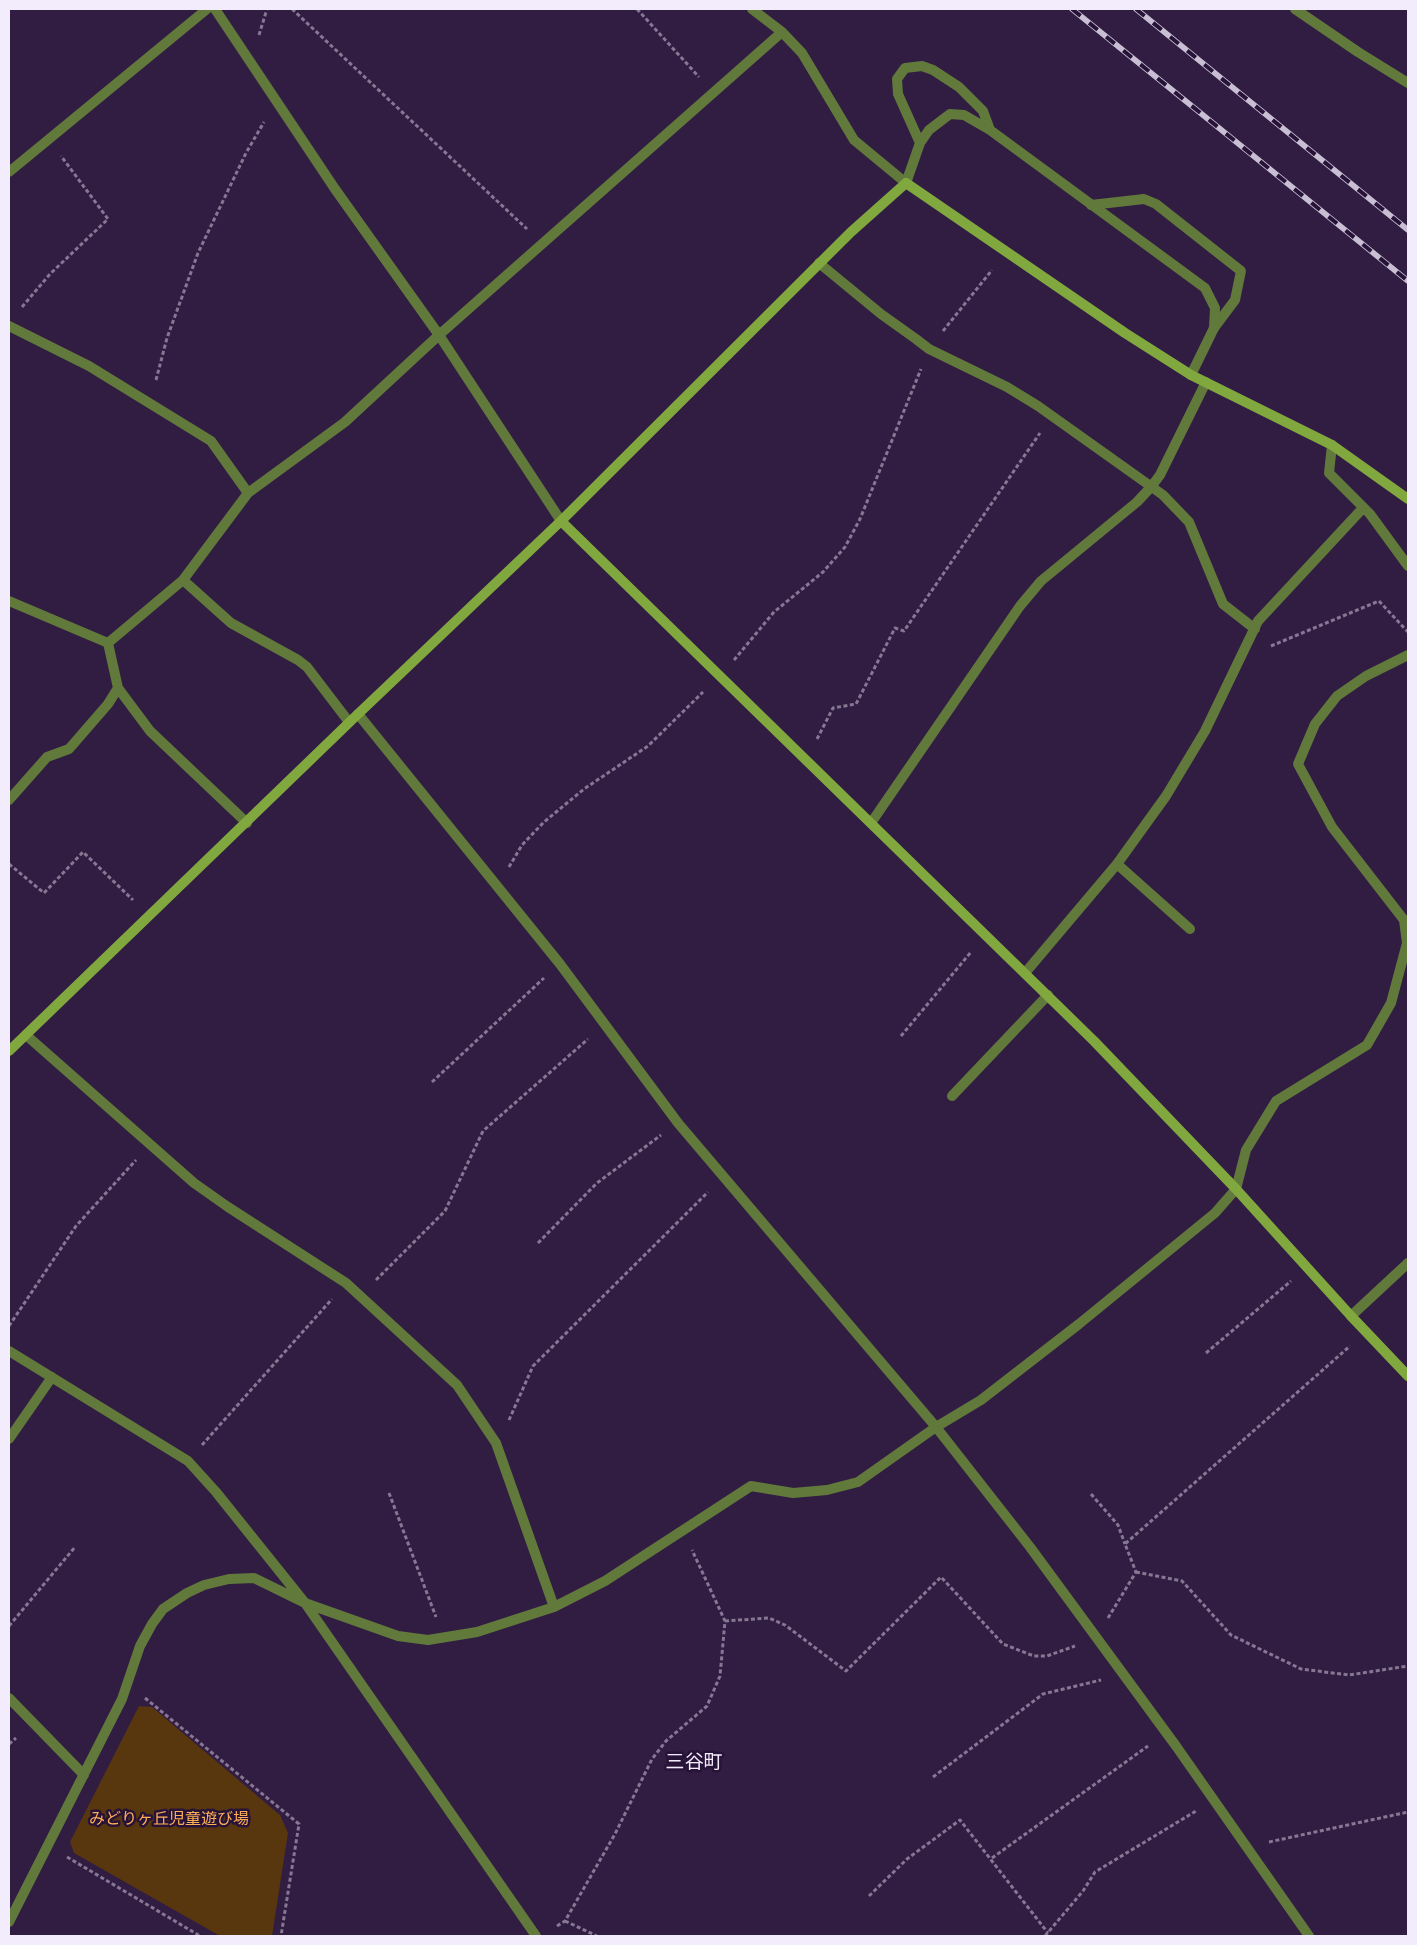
<!DOCTYPE html>
<html>
<head>
<meta charset="utf-8">
<style>
	body { margin:0 }
	#map { position:relative; width:1417px; height:1945px; overflow:hidden; background:#311c42; font-family:"Fira Sans Condensed",sans-serif }
	canvas { display:block }
	.frame { position:absolute; inset:0; border:10px solid #f3ecfc; pointer-events:none }
</style>
</head>
<body>
<div id="map">
<canvas width="1417" height="1945"></canvas>
<div class="frame"></div>
</div>
<script>
const ctx = document.querySelector('canvas').getContext('2d');
ctx.lineJoin = 'round';
function fill(path, color) { ctx.fillStyle = color; ctx.fill(path, 'evenodd'); }
const toPath = rows => new Path2D(rows.map(r => 'M' + r).join(''));
function strokePath(path, color, width, dash) { ctx.strokeStyle = color; ctx.lineWidth = width; ctx.lineCap = dash ? 'butt' : 'round'; ctx.setLineDash(dash || []); ctx.stroke(path); }
function drawText(font, color, halo, rows, align = 'center') {
  ctx.font = font + ' "Fira Sans Condensed","Noto Sans JP",sans-serif'; ctx.lineWidth = 5; ctx.setLineDash([]); ctx.textBaseline = 'middle'; ctx.strokeStyle = halo; ctx.fillStyle = color; for (const [text, x, y, turn = 0] of rows) {
    ctx.save(); ctx.translate(x, y); ctx.rotate((+turn || 0) * Math.PI / 180); ctx.textAlign = isNaN(turn) ? turn : align; if (halo) ctx.strokeText(text, 0, 0); ctx.fillText(text, 0, 0); ctx.restore();
  }
}
fill(toPath([
	[139,1706,152,1707,280,1815,288,1833,272,1936,220,1936,74,1853,70,1842]
]), '#58370f');
strokePath(toPath([
	[292,9,527,229],
	[637,9,699,77],
	[259,35,267,9],
	[22,307,50,274,108,219,61,156],
	[943,331,992,270],
	[156,380,167,338,198,253,246,153,264,122],
	[1271,646,1379,601,1408,632],
	[734,660,774,612,823,572,845,547,860,519,921,369],
	[817,739,833,708,856,704,895,628,904,631,1040,433],
	[9,864,44,893,83,852,133,900],
	[509,867,522,845,544,822,584,789,648,746,703,692],
	[901,1036,971,952],
	[432,1082,544,978],
	[538,1243,597,1183,661,1135],
	[376,1280,445,1211,483,1131,588,1039],
	[9,1326,76,1226,136,1160],
	[1206,1353,1291,1281],
	[509,1420,533,1366,708,1192],
	[202,1445,332,1299],
	[389,1493,436,1617],
	[1091,1494,1118,1525,1125,1544],
	[1136,1572,1182,1581,1231,1635,1301,1669,1349,1675,1408,1666],
	[1108,1618,1136,1572,1125,1544,1350,1346],
	[725,1621,769,1618,785,1625,846,1671,941,1577,1003,1644,1034,1656,1047,1656,1075,1646],
	[9,1626,75,1547],
	[145,1698,299,1824,281,1936],
	[9,1744,16,1738],
	[933,1777,1043,1694,1101,1680],
	[1269,1842,1408,1812],
	[67,1857,200,1936],
	[992,1858,1148,1746],
	[869,1896,907,1859,960,1820,1048,1933],
	[565,1921,597,1936],
	[557,1926,565,1921,615,1834,652,1759,666,1741,707,1706,720,1676,725,1621,692,1550],
	[1045,1936,1083,1891,1095,1872,1196,1811]
]), '#867793', 3, [4, 2.5]);
strokePath(toPath([
	[1091,205,1144,199,1156,204,1241,271,1235,300,1214,328],
	[952,1096,1048,995]
]), '#61793b', 10);
strokePath(toPath([
	[215,9,335,189,439,335,561,521],
	[752,9,782,32,802,53,854,140,906,183,920,143,929,130,950,114,964,115,990,130,1205,288,1215,308,1214,328,1191,375],
	[1295,9,1358,52,1408,83],
	[920,143,898,94,897,79,905,68,922,66,933,70,959,87,983,111,990,130],
	[9,172,207,9],
	[819,263,881,314,916,339,929,349,1007,387,1038,406,1163,495,1189,522,1223,604,1255,629],
	[9,326,89,366,211,441,248,493],
	[1332,445,1329,473,1370,514,1408,566],
	[183,580,231,623,298,660,307,667,349,722],
	[9,601,108,643],
	[358,714,560,964,678,1123,936,1427,1030,1547,1176,1746,1309,1936],
	[9,800,47,757,69,749,108,704,118,688],
	[247,823,150,731,118,688,108,643,183,580,248,493,345,422,439,335,782,32],
	[871,823,1020,606,1041,581,1137,502,1151,487,1160,475,1206,382],
	[1117,864,1190,929],
	[1025,973,1117,864,1166,796,1205,731,1258,621,1363,508],
	[26,1035,194,1183,228,1207,346,1283,457,1385,496,1443,554,1607],
	[1351,1316,1408,1263],
	[9,1351,188,1461,216,1492,305,1603,536,1936],
	[9,1439,52,1377],
	[9,1698,84,1775],
	[9,1922,122,1699,140,1646,152,1624,163,1609,187,1593,204,1585,229,1579,254,1578,305,1603,398,1636,428,1640,477,1632,554,1607,605,1581,751,1486,793,1493,827,1490,858,1482,936,1427,981,1400,1079,1324,1215,1213,1236,1189,1246,1150,1276,1101,1367,1045,1391,1003,1407,943,1404,920,1332,827,1298,764,1315,724,1337,696,1366,676,1408,655]
]), '#61793b', 10);
strokePath(toPath([
	[561,521,1094,1041,1236,1189,1351,1316,1408,1376],
	[9,1051,358,714,561,521,851,232,906,183,1125,333,1191,375,1332,445,1408,499]
]), '#81a73f', 10);
const rail = toPath([
	[1072,9,1408,281],
	[1136,9,1408,230]
]);
strokePath(rail, '#c9bfd4', 5.5);
strokePath(rail, '#271238', 4, [11]);
drawText('16px', '#feaf55', '#271238', [
	["みどりヶ丘児童遊び場",169,1820]
]);
drawText('19px', '#f3ecfc', '#271238', [
	["三谷町",694,1763]
]);
</script>
</body>
</html>
